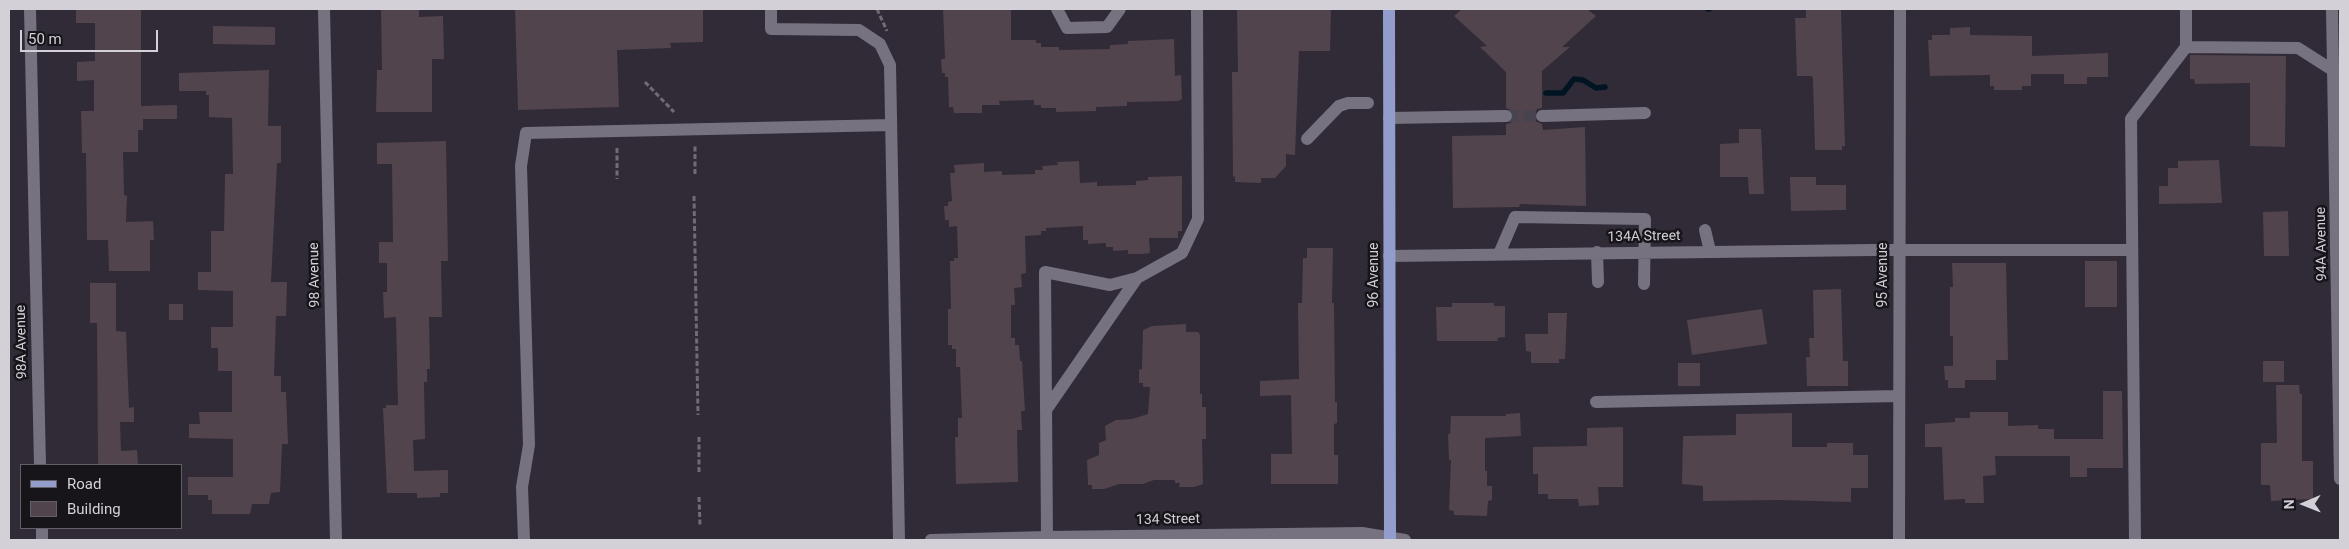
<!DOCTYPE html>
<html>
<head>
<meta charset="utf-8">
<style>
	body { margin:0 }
	#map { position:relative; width:2349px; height:549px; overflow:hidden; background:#302b37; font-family:Roboto,sans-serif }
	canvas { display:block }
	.frame { position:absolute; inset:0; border:10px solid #d3d0d7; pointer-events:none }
	.legend { position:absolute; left:20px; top:464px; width:162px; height:65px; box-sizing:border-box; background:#17141a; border:1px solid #625f66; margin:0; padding:6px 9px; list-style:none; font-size:15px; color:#d3d0d7 }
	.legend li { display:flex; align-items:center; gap:10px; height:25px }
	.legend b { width:25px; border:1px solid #625f66 }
	.north { position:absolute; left:2279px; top:479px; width:50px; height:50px; -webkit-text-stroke:4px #17141a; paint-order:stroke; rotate:269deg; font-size:14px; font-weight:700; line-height:20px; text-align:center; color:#d3d0d7 }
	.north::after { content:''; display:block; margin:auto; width:18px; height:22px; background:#d3d0d7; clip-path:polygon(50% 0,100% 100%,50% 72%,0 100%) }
	.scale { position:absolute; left:20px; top:30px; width:138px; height:22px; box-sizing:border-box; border:2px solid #d3d0d7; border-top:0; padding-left:6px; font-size:15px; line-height:18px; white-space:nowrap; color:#d3d0d7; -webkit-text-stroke:4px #17141a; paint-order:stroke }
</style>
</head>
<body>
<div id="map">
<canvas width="2349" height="549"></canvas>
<div class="frame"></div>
<ul class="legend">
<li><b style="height:6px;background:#939dcb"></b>Road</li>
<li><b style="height:14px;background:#51444d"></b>Building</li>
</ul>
<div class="north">N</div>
<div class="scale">50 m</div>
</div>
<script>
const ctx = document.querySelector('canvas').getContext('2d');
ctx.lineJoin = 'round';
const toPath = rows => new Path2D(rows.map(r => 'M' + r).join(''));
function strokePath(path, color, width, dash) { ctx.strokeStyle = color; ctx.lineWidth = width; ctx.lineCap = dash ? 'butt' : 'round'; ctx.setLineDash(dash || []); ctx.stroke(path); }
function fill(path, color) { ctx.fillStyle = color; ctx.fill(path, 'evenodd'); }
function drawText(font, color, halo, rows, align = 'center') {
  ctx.font = font + ' Roboto,sans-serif'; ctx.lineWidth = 5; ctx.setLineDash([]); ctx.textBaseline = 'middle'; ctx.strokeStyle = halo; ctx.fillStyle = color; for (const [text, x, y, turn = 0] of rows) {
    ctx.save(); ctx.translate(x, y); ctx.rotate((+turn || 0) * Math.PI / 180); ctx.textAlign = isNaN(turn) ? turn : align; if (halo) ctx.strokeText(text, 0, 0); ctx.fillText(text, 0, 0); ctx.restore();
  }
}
strokePath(toPath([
	[1708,9,1709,9],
	[1546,93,1563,93,1574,79,1583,80,1596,88,1605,87]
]), '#001422', 5.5);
fill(toPath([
	[76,9,141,9,141,106,177,105,177,119,143,119,143,130,138,130,138,152,123,152,124,195,127,196,126,222,153,221,154,240,150,240,150,271,109,271,108,240,87,240,86,153,82,153,81,111,94,111,94,80,77,81,77,62,95,61,95,23,76,23],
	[381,9,419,9,419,17,443,16,444,59,432,59,432,112,376,112,377,70,382,70],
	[515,9,703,9,703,42,670,43,671,48,617,50,619,107,518,110],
	[943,9,1011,9,1011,40,1036,40,1036,43,1041,43,1041,47,1059,47,1059,50,1110,49,1110,45,1128,44,1128,41,1174,39,1175,76,1181,75,1182,99,1178,101,1127,102,1127,106,1096,107,1096,111,1056,112,1056,108,1041,108,1041,105,1034,105,1034,100,999,101,1000,105,982,105,982,113,954,113,953,107,949,107,948,77,945,77,945,73,942,73,941,59,945,59],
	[1237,9,1331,9,1330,51,1299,51,1295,155,1286,154,1286,166,1275,178,1261,178,1261,183,1235,182,1235,176,1233,177,1232,72,1238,72],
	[1462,9,1587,9,1596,16,1562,47,1570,47,1542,71,1542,108,1537,109,1534,116,1535,121,1542,124,1543,130,1585,127,1586,206,1520,204,1519,207,1453,208,1452,136,1506,135,1506,124,1511,123,1514,116,1513,111,1506,108,1506,72,1480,47,1487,46,1454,16],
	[1806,9,1841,9,1845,146,1842,146,1842,150,1815,150,1813,80,1812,76,1797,76,1795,18,1806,18],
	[213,26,275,27,275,45,213,44],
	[1970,27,1970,35,2032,36,2032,56,2108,53,2108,77,2087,77,2087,84,2064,84,2064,74,2031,74,2031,86,2022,86,2022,90,1994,90,1994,86,1990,86,1990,75,1930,76,1928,40,1932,40,1932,35,1950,35,1950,28],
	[2190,55,2286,56,2285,147,2250,146,2250,83,2195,84,2194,79,2190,79],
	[269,70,268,126,281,126,281,163,277,163,271,282,287,282,286,316,276,316,274,376,281,376,281,392,286,392,288,444,282,444,280,492,271,493,269,504,252,504,250,514,212,514,212,500,208,500,208,495,188,495,188,477,233,477,233,439,189,438,189,424,200,424,199,412,232,412,232,371,218,371,218,348,211,348,211,327,233,327,233,291,198,290,198,272,211,272,211,231,224,231,225,174,233,174,232,118,209,117,209,95,206,95,206,91,179,91,179,73],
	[1739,129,1761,129,1764,194,1749,194,1748,177,1720,177,1720,144,1739,143],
	[446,141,448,261,441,261,442,317,429,317,430,369,427,369,427,382,424,382,425,439,413,440,414,471,448,470,448,493,440,493,440,497,417,498,417,493,387,493,383,408,386,408,386,405,398,405,396,317,384,318,383,292,387,292,387,263,379,263,379,242,393,242,392,164,377,164,377,143],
	[2219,160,2222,203,2159,204,2159,186,2168,186,2168,168,2178,168,2178,161],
	[1079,161,1080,183,1097,182,1097,186,1133,185,1136,185,1136,181,1148,180,1148,177,1182,176,1182,231,1178,231,1178,238,1149,238,1150,253,1142,254,1128,254,1128,250,1113,251,1113,247,1106,247,1106,243,1088,244,1088,240,1083,240,1083,226,1046,228,1046,231,1041,231,1041,235,1025,236,1026,273,1021,274,1022,287,1014,288,1015,305,1011,305,1011,338,1015,338,1015,345,1019,345,1020,361,1022,361,1025,411,1021,411,1022,430,1017,430,1018,482,956,484,955,437,958,437,958,418,962,418,960,367,956,367,956,349,952,349,952,345,948,345,948,309,951,309,950,261,954,261,954,258,958,258,957,226,949,227,949,220,945,220,944,206,948,206,948,202,952,201,950,173,955,173,954,165,984,163,984,172,1002,171,1002,175,1035,174,1035,170,1043,170,1042,166,1058,165,1057,162],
	[1790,177,1816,177,1816,185,1846,185,1846,210,1791,211],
	[2288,211,2289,256,2264,256,2263,212],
	[1307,248,1333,248,1332,303,1334,303,1335,402,1337,402,1337,423,1334,424,1334,455,1338,455,1338,484,1271,484,1271,454,1292,454,1291,395,1260,396,1260,381,1299,379,1298,303,1302,303,1303,258,1307,258],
	[2085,261,2117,261,2117,307,2085,307],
	[1952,263,2006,263,2008,360,1996,360,1996,380,1965,380,1965,388,1948,388,1948,380,1945,380,1944,366,1953,366,1953,336,1950,336,1950,287,1953,287],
	[90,283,116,283,116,331,126,332,129,408,134,407,134,422,120,422,121,451,137,450,138,465,98,465,97,323,90,323],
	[1841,289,1843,361,1848,361,1848,386,1807,386,1806,357,1810,357,1809,338,1814,338,1813,290],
	[1452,303,1494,303,1494,306,1505,306,1505,337,1497,338,1498,341,1437,341,1436,307,1452,307],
	[169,304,183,304,183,320,169,320],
	[1762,309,1767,344,1692,355,1687,320],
	[1548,313,1567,313,1565,359,1559,359,1559,363,1531,363,1531,352,1526,351,1525,334,1548,334],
	[1186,324,1186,332,1198,332,1200,335,1200,394,1202,394,1202,407,1206,407,1206,439,1202,439,1203,484,1194,487,1179,487,1180,483,1175,483,1175,480,1154,480,1143,484,1119,484,1104,489,1092,489,1092,485,1088,485,1087,460,1099,455,1099,443,1106,440,1105,426,1116,420,1132,419,1148,414,1150,387,1143,387,1143,383,1139,383,1139,370,1142,369,1143,330,1152,326],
	[2263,361,2284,361,2284,382,2263,382],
	[1678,363,1700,363,1700,386,1678,386],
	[2276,385,2299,385,2300,394,2302,394,2302,461,2313,461,2313,499,2271,501,2270,485,2261,485,2261,443,2277,443],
	[2103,391,2122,391,2123,468,2087,468,2087,477,2070,477,2070,456,1995,456,1996,475,1983,476,1984,503,1965,503,1965,499,1944,500,1942,447,1925,447,1925,424,1955,422,1955,418,1970,418,1970,412,2008,412,2008,426,2038,425,2038,429,2054,429,2054,439,2103,439],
	[1520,413,1521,436,1485,438,1485,471,1487,471,1487,486,1492,486,1492,500,1488,501,1487,516,1454,515,1454,511,1449,510,1451,460,1449,460,1448,434,1450,434,1451,416,1506,416,1506,414],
	[1792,413,1792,447,1827,447,1827,443,1853,443,1853,455,1868,455,1868,488,1851,488,1851,502,1779,500,1703,501,1703,486,1682,484,1683,436,1736,435,1736,414],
	[1623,427,1623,487,1598,487,1599,505,1579,506,1578,499,1548,499,1548,494,1538,494,1538,474,1533,474,1533,447,1587,446,1587,428]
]), '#51444d');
strokePath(toPath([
	[1506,116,1542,116]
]), '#48444f', 12, [12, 6]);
strokePath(toPath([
	[877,9,887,31],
	[645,82,674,112],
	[617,148,617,179],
	[695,174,695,145],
	[694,196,698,415],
	[699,472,699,435],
	[699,497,700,526]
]), '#706b75', 3, [5, 2.5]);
strokePath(toPath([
	[30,9,40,465],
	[324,9,336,540],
	[771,9,771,29,859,30,880,44,890,65,899,540],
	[1057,9,1067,28,1107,27,1120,9],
	[2332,9,2340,479],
	[2186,47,2186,9],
	[1542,116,1645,113],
	[1389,118,1506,116],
	[1307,139,1339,106,1348,103,1368,103],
	[1705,230,1710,251],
	[1597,252,1598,282],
	[1499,254,1515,217,1645,219,1644,284],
	[1389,256,1873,250,2132,250],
	[1596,402,1899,396],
	[1046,410,1137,278],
	[42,528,42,540],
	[1047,537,1045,272,1110,285,1137,278,1182,253,1198,219,1197,9],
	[524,540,522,487,529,445,521,166,526,133,891,125],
	[931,540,1047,537,1362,533,1405,540],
	[1899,540,1900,9],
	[2135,540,2131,119,2186,47,2298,48,2334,71]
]), '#77727f', 12);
strokePath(toPath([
	[1389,9,1390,540]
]), '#939dcb', 12);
drawText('14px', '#d3d0d7', '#17141a', [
	["134A Street",1644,237,-1],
	["94A Avenue",2322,244,-91],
	["98 Avenue",315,275,-91],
	["96 Avenue",1374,275,-90],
	["95 Avenue",1883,275,-90],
	["98A Avenue",22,342,-91],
	["134 Street",1168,520,-1]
]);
</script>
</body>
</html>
